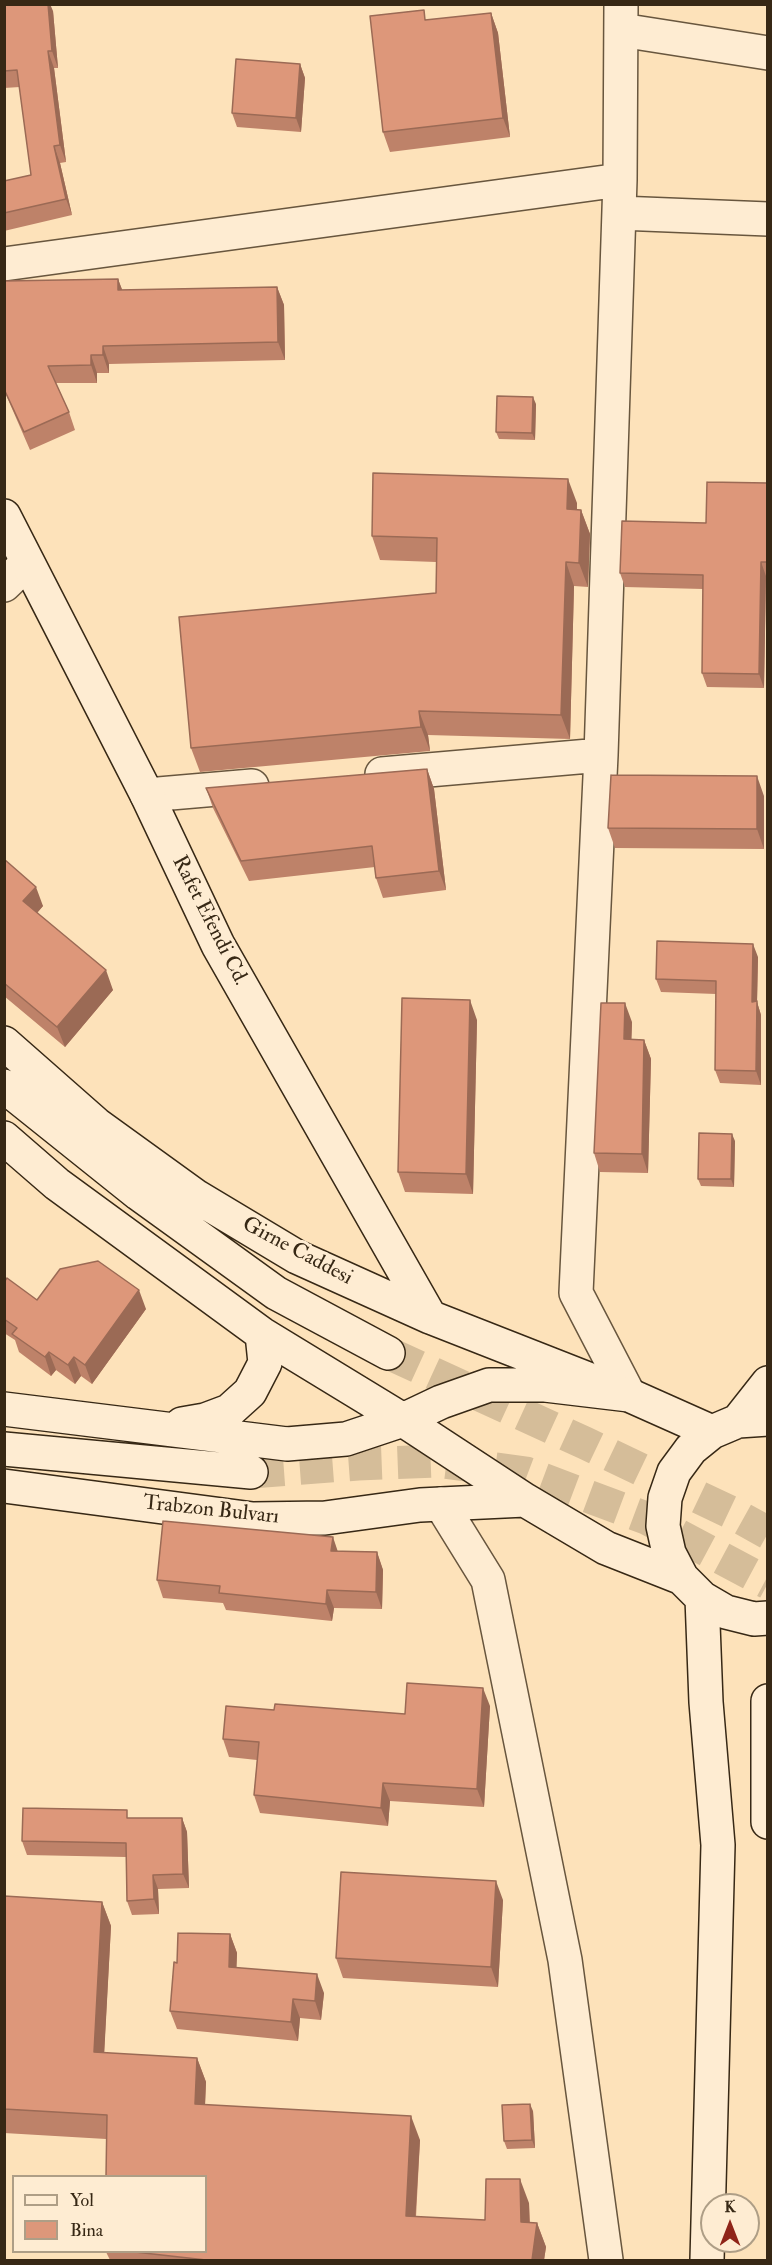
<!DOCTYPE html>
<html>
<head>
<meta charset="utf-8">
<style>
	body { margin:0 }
	#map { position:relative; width:772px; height:2265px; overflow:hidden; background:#fde2ba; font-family:"IM FELL Double Pica",serif }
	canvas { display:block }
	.frame { position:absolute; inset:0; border:6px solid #372815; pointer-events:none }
	.legend { position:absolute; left:12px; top:2175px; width:195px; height:78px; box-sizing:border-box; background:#feecd2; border:2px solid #ae9e86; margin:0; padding:8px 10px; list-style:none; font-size:18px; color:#372815 }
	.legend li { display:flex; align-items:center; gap:12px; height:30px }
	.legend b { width:30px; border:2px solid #ae9e86 }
	.north { position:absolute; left:700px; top:2193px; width:60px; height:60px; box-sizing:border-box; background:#feecd2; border:2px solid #ae9e86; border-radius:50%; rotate:0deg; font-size:16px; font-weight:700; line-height:24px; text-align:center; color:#372815 }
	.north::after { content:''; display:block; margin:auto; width:21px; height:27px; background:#8f2418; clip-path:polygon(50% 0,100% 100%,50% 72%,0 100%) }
</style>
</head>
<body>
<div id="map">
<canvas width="772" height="2265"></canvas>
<div class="frame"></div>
<ul class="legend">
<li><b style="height:8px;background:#feecd2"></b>Yol</li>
<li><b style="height:16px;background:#dd977a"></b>Bina</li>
</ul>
<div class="north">K</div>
</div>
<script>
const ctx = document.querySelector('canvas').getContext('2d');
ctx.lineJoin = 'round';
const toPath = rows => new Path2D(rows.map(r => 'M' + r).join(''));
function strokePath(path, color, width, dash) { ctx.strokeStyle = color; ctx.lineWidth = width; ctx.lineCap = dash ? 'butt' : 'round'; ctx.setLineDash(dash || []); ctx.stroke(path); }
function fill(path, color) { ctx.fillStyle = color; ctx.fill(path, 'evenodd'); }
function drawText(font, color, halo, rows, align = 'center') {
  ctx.font = font + ' "IM FELL Double Pica",serif'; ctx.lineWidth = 6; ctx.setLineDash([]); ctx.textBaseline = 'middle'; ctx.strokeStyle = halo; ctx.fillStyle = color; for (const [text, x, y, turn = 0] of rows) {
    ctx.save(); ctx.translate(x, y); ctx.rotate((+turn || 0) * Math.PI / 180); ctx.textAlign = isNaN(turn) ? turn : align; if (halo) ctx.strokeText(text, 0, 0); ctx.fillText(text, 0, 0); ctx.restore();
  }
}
strokePath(toPath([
	[388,1353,585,1443,730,1512,768,1533],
	[251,1472,358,1464,436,1461,526,1473,646,1518,768,1583]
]), '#d5bd99', 33, [33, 16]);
const street = toPath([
	[621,4,620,180,601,755,576,1293,629,1395],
	[621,30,768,53],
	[619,213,768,219],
	[4,264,620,180],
	[4,585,27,563],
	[382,774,601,755],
	[147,795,252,786],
	[441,1504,488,1580,565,1960,606,2260]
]);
const secondary = toPath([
	[4,516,147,795,218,945,430,1317],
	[4,1043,96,1124,197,1197,297,1257,430,1317,588,1379],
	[4,1086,139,1194,276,1293,388,1353],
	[4,1138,57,1184,262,1334,403,1420,525,1500],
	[4,1409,287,1444,346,1439,403,1420,441,1402,489,1385,545,1385,629,1395,712,1432],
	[768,1419,738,1421,712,1432,691,1449,674,1472,665,1498,663,1526,669,1553,682,1578,702,1598,726,1612,754,1619,768,1618],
	[738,1421,768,1383],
	[182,1424,205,1420,229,1411,250,1392,265,1363,262,1334],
	[4,1449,251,1472],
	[4,1486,253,1519,325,1518,420,1505,525,1500,606,1548,682,1578],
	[702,1598,706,1702,718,1845,707,2260],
	[768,1701,768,1822]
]);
strokePath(street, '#68563e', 36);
strokePath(secondary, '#372815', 36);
strokePath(street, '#feecd2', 33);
strokePath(secondary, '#feecd2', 33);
fill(toPath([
	[4,4,53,11,58,68,54,68,66,162,60,163,72,215,4,231,4,181,31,175,20,87,4,88],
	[491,13,498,33,510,137,390,152,383,132,427,20],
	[300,64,305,78,301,132,237,127,232,113],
	[118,279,122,290,277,287,284,305,285,360,109,364,109,373,97,373,97,383,56,383,69,412,75,430,30,450,10,404,4,390],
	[536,404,535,440,499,439,496,432],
	[768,483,768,576,766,576,764,688,707,687,702,673,703,589,625,587,620,573,706,523],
	[577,503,577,510,581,510,590,534,588,587,574,586,570,739,428,735,430,751,200,772,191,748,436,593,436,562,380,560,372,536],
	[427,769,434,789,446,890,383,898,376,878,375,867,249,881,213,808,206,788],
	[764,796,764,849,615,848,608,828],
	[4,859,43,906,37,913,113,990,65,1047,4,996],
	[758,957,757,1002,761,1015,761,1085,720,1083,715,1070,716,994,661,992,656,979],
	[477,1020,473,1194,405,1192,398,1172],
	[632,1022,631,1040,644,1040,651,1059,648,1173,600,1172,594,1153],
	[735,1141,734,1187,701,1186,698,1179],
	[4,1282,37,1300,146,1309,92,1384,81,1376,75,1384,56,1370,51,1376,19,1352,15,1340,4,1333],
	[338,1551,377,1552,383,1570,382,1609,334,1608,332,1621,226,1610,223,1603,163,1598,157,1580],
	[490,1706,484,1807,390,1801,388,1826,260,1813,254,1795,257,1760,229,1757,223,1739,274,1710,405,1714],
	[130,1818,182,1818,187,1832,189,1888,158,1889,159,1914,132,1915,127,1901,126,1857,27,1855,22,1841],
	[4,1896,102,1902,111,1926,104,2053,197,2058,206,2082,205,2105,420,2140,416,2217,485,2220,529,2203,530,2223,537,2223,546,2247,544,2260,110,2260,106,2252,206,2252,106,2139,4,2133],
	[503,1900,498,1987,343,1978,336,1958],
	[230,1934,237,1953,236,1968,324,1993,321,2020,300,2018,298,2041,177,2029,170,2011,177,1963],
	[533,2111,535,2148,507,2149,504,2141]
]), '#be8269');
fill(toPath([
	[48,4,50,4,53,11,58,68,52,51],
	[491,13,498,33,510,137,503,118],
	[48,51,54,68,66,162,60,145],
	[300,64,305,78,301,132,296,118],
	[54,146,60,163,72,215,66,199],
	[118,279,125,297,118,290],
	[277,287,284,305,285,360,278,342],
	[103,346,109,364,109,373,103,355],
	[91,355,97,373,97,383,91,365],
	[533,397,536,404,535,440,532,433],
	[568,479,577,503,576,533,567,509],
	[581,510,590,534,588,587,579,563],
	[566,562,574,586,570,739,561,715],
	[761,562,766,576,764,688,759,674],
	[419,711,428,735,430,751,421,727],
	[427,769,434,789,446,890,439,871],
	[757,776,764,796,764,849,757,829],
	[36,887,43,906,30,921,23,901],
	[753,944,758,957,757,1002,761,1015,761,1085,756,1071,752,1002],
	[106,970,113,990,65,1047,57,1027],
	[470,1000,477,1020,473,1194,466,1174],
	[625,1003,632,1022,631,1058,624,1039],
	[644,1040,651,1059,648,1173,642,1154],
	[732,1134,735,1141,734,1187,731,1179],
	[139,1290,146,1309,92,1384,85,1365],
	[49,1352,56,1370,51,1376,45,1357],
	[74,1357,81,1376,75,1384,68,1365],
	[333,1537,339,1555,331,1551],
	[377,1552,383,1570,382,1609,376,1592],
	[327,1590,334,1608,332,1621,326,1604],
	[483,1688,490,1706,484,1807,477,1789],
	[383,1783,390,1801,388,1826,381,1808],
	[182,1818,187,1832,189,1888,183,1874],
	[153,1875,158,1889,159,1914,154,1899],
	[496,1881,503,1900,498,1987,491,1967],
	[102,1902,111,1926,103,2076,94,2052],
	[230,1934,237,1953,236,1986,229,1967],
	[317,1974,324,1993,321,2020,315,2001],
	[293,1999,300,2018,298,2041,291,2022],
	[197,2058,206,2082,204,2128,195,2104],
	[530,2104,533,2111,535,2148,532,2140],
	[411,2116,420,2140,414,2240,406,2216],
	[520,2179,529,2203,530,2246,521,2222],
	[537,2223,546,2247,544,2260,532,2260]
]), '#9b6a55');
const building = toPath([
	[4,4,48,4,52,51,48,51,60,145,54,146,66,199,4,213,4,181,31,175,17,70,4,71,4,4],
	[424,10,425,20,491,13,503,118,383,132,370,16,424,10],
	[236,59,300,64,296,118,232,113,236,59],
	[118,279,118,290,277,287,278,342,103,346,103,355,91,355,91,365,48,366,69,412,24,432,4,389,4,281,118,279],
	[497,396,533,397,532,433,496,432,497,396],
	[373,473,568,479,567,509,581,510,579,563,566,562,561,715,419,711,421,727,191,748,179,617,436,593,437,538,372,536,373,473],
	[707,482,768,483,768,562,761,562,759,674,702,673,703,575,620,573,622,521,706,523,707,482],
	[427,769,439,871,376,878,372,846,241,861,206,788,427,769],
	[611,775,757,776,757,829,608,828,611,775],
	[4,859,36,887,23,901,106,970,57,1027,4,983,4,859],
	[657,941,753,944,752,1002,757,1001,756,1071,715,1070,716,981,656,979,657,941],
	[402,998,470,1000,466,1174,398,1172,402,998],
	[601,1003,625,1003,624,1039,644,1040,642,1154,594,1153,601,1003],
	[699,1133,732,1134,731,1179,698,1179,699,1133],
	[98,1261,139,1290,85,1365,74,1357,68,1365,49,1352,45,1357,12,1334,17,1328,4,1319,4,1282,7,1278,37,1300,60,1269,98,1261],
	[163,1521,333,1537,331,1551,377,1552,376,1592,327,1590,326,1604,219,1593,220,1586,157,1580,163,1521],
	[407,1683,483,1688,477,1789,383,1783,381,1808,254,1795,259,1742,223,1739,226,1706,274,1710,275,1704,405,1714,407,1683],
	[23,1808,127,1810,127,1818,182,1818,183,1874,153,1875,154,1899,127,1901,126,1843,22,1841,23,1808],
	[341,1872,496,1881,491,1967,336,1958,341,1872],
	[4,1896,102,1902,94,2052,197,2058,195,2104,411,2116,406,2216,485,2220,486,2179,520,2179,521,2222,537,2223,532,2260,206,2260,135,2252,206,2252,206,2176,106,2176,107,2115,4,2109,4,1896],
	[178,1933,230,1934,229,1967,317,1974,315,2001,293,1999,291,2022,170,2011,174,1962,177,1963,178,1933],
	[530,2104,532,2140,504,2141,502,2105,530,2104]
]);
fill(building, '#dd977a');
strokePath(building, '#9b6a55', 1.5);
drawText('21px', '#372815', '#feecd2', [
	["Rafet Efendi Cd.",209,921,63],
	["Girne Caddesi",297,1252,28],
	["Trabzon Bulvarı",211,1511,6]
]);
</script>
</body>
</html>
